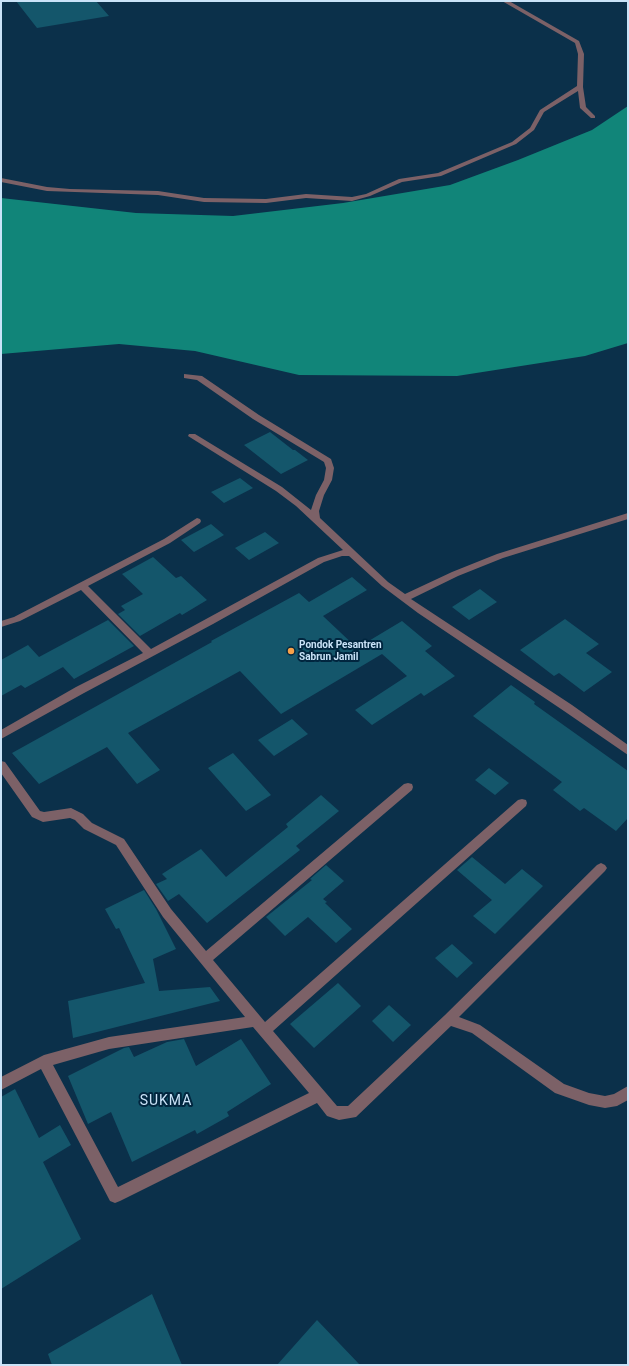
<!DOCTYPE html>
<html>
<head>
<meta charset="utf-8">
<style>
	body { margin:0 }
	#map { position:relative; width:629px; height:1366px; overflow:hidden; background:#0b304a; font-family:Roboto,sans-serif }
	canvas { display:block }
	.frame { position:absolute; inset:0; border:2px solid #cae3f8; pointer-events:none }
</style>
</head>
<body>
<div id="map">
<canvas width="629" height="1366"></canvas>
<div class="frame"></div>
</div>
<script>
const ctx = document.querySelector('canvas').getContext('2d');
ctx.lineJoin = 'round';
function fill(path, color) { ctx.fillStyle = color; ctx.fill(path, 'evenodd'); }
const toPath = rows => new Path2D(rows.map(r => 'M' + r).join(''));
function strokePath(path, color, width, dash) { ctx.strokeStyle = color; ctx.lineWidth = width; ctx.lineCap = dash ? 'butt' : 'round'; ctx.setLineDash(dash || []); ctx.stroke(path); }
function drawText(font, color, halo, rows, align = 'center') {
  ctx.font = font + ' Roboto,sans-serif'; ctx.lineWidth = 4; ctx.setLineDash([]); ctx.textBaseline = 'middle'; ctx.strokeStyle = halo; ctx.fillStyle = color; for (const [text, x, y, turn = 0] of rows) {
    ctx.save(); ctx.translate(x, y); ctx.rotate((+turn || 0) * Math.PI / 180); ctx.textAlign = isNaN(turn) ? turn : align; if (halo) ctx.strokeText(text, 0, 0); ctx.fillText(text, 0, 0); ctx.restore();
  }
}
fill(toPath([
	[628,106,628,343,585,356,457,376,299,375,195,351,119,344,1,354,1,198,136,213,233,216,343,203,450,185,518,160,592,130]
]), '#118579');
fill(toPath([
	[16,1,96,1,109,16,37,28],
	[270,432,293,450,295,450,308,460,281,474,244,445],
	[240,478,253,488,224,503,211,492],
	[211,524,224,535,194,552,181,540],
	[265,532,279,543,249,560,235,548],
	[153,557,176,578,181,576,207,600,182,615,180,613,140,636,118,614,125,610,121,606,143,594,122,574],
	[352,577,367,590,323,616,357,648,402,621,432,646,425,651,455,676,424,696,421,693,372,725,355,710,407,676,382,654,281,714,240,671,128,733,160,770,137,784,107,747,39,784,12,753,212,642,211,641,299,593,309,602],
	[480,589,497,602,469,620,452,607],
	[565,619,599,644,586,653,612,672,584,692,559,673,554,676,520,650],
	[108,620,134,646,74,679,63,667,25,688,21,685,1,696,1,660,28,645,39,657],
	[511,685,535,702,534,704,628,771,628,818,616,831,584,808,580,811,553,790,562,782,473,716],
	[292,719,308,734,274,756,258,740],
	[233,753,271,795,246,811,208,768],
	[489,768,509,783,495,795,475,780],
	[321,795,339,811,296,846,300,850,207,923,179,894,168,901,156,884,167,879,162,874,201,849,226,877,288,827,286,824],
	[472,857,505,884,522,869,543,886,495,934,473,916,492,900,457,870],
	[326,865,344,881,323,899,327,902,325,903,352,929,336,943,308,917,285,936,266,917,312,880,310,879],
	[144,890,156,909,176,949,153,959,159,991,210,987,220,1001,73,1038,68,1001,145,983,119,928,116,929,105,909],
	[452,944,473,963,457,978,435,958],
	[338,983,361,1006,314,1048,290,1024],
	[389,1005,411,1025,393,1042,372,1021],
	[184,1039,196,1066,241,1039,271,1084,227,1112,229,1116,197,1134,195,1130,132,1162,111,1112,88,1124,68,1076,124,1048,129,1047,134,1057,167,1042],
	[15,1089,39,1138,60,1125,71,1145,43,1162,81,1239,1,1289,1,1097],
	[152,1294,182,1365,52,1365,48,1354],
	[317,1320,360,1365,277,1365]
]), '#14566b');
fill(toPath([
	[502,1,509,1,579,41,584,54,583,87,586,107,595,116,595,118,591,118,580,108,578,91,544,112,534,130,516,144,441,176,402,182,370,196,352,201,306,198,266,203,204,202,158,195,47,191,1,182,1,178,47,187,70,189,158,191,204,198,266,199,306,194,352,197,366,194,399,179,438,173,512,142,530,128,540,110,577,86,578,54,575,43,502,1],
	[184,374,202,376,259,415,331,459,334,468,332,480,324,495,319,511,320,518,388,582,405,594,452,572,497,554,628,513,628,519,503,558,458,576,411,599,572,705,628,745,628,755,564,711,418,613,382,586,349,556,342,556,324,562,213,624,84,693,1,739,1,730,76,687,143,653,81,590,20,621,1,627,1,621,14,617,164,539,197,518,200,519,201,521,200,523,170,543,88,586,151,649,318,558,343,550,296,506,276,491,188,436,189,434,195,434,282,487,311,510,316,495,324,480,326,468,324,462,253,419,197,380,184,378,184,374],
	[1,761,5,762,40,811,44,812,71,808,83,814,92,823,124,839,171,909,206,951,404,784,408,783,412,784,413,787,412,790,213,960,265,1022,518,800,522,799,526,800,527,803,526,806,273,1031,337,1106,348,1106,445,1015,597,865,601,863,605,865,607,868,605,871,459,1017,480,1025,564,1084,589,1093,605,1096,614,1094,628,1086,628,1100,617,1106,605,1108,589,1105,555,1093,472,1033,451,1026,356,1117,339,1120,327,1116,317,1103,120,1201,115,1203,110,1201,41,1069,1,1090,1,1077,44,1055,109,1037,245,1017,163,917,116,845,84,829,75,820,70,818,43,822,32,817,1,773,1,761],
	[253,1027,309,1093,118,1187,53,1065,109,1049,253,1027]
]), '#7c6167');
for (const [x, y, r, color] of [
	[291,651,4,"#f7a149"]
]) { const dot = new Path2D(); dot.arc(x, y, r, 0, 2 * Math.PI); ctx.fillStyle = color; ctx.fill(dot); strokePath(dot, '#01263f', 1.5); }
drawText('bold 10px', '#cae3f8', '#01263f', [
	["Pondok Pesantren",299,645],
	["Sabrun Jamil",299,657]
], 'left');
ctx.letterSpacing = '1px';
drawText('14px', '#cae3f8', '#01263f', [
	["SUKMA",166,1101]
]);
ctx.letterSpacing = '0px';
</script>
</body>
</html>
